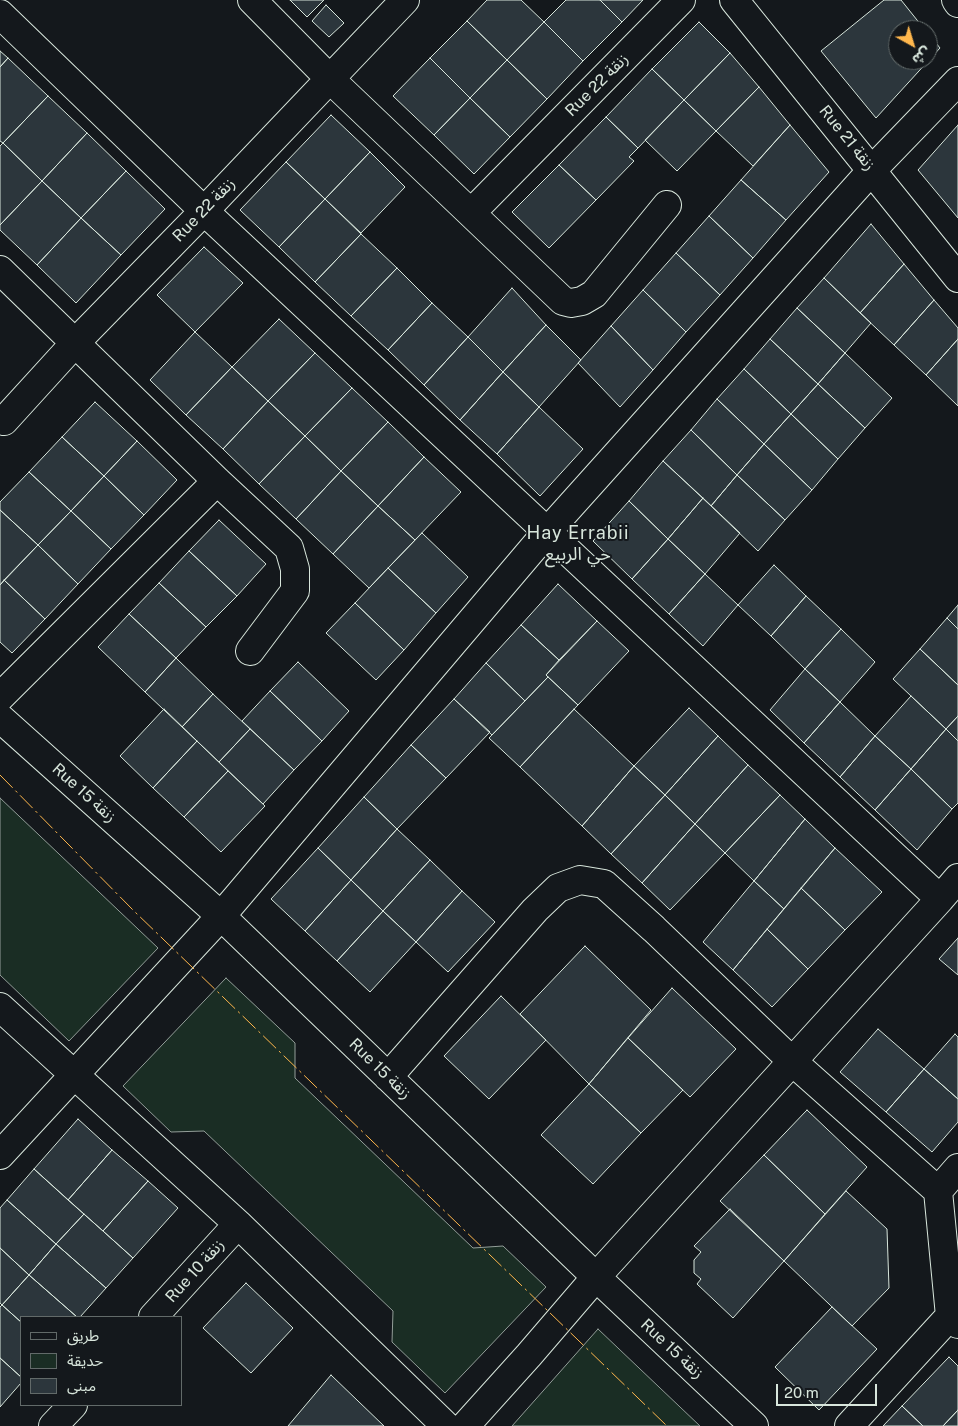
<!DOCTYPE html>
<html>
<head>
<meta charset="utf-8">
<style>
	body { margin:0 }
	#map { position:relative; width:958px; height:1426px; overflow:hidden; background:#14181c; font-family:"Public Sans","Noto Sans Arabic",sans-serif }
	canvas { display:block }
	.legend { position:absolute; left:20px; top:1316px; width:162px; height:90px; box-sizing:border-box; background:#14181c; border:1px solid #626a69; margin:0; padding:6px 9px; list-style:none; font-size:15px; color:#d8e6dc }
	.legend li { display:flex; align-items:center; gap:10px; height:25px }
	.legend b { width:25px; border:1px solid #626a69 }
	.north { position:absolute; left:888px; top:20px; width:50px; height:50px; box-sizing:border-box; background:#14181c; border:1px solid #626a69; border-radius:50%; rotate:141deg; font-size:14px; font-weight:700; line-height:20px; text-align:center; color:#d8e6dc }
	.north::after { content:''; display:block; margin:auto; width:18px; height:22px; background:#ffb74d; clip-path:polygon(50% 0,100% 100%,50% 72%,0 100%) }
	.scale { position:absolute; left:776px; top:1384px; width:101px; height:22px; box-sizing:border-box; border:2px solid #d8e6dc; border-top:0; padding-left:6px; font-size:15px; line-height:18px; white-space:nowrap; color:#d8e6dc; -webkit-text-stroke:4px #14181c; paint-order:stroke }
</style>
</head>
<body>
<div id="map">
<canvas width="958" height="1426"></canvas>
<ul class="legend">
<li><b style="height:6px;background:#14181c"></b>طريق</li>
<li><b style="height:14px;background:#1a2d24"></b>حديقة</li>
<li><b style="height:14px;background:#2c363c"></b>مبنى</li>
</ul>
<div class="north">ش</div>
<div class="scale">20 m</div>
</div>
<script>
const ctx = document.querySelector('canvas').getContext('2d');
ctx.lineJoin = 'round';
function fill(path, color) { ctx.fillStyle = color; ctx.fill(path, 'evenodd'); }
const toPath = rows => new Path2D(rows.map(r => 'M' + r).join(''));
function strokePath(path, color, width, dash) { ctx.strokeStyle = color; ctx.lineWidth = width; ctx.lineCap = dash ? 'butt' : 'round'; ctx.setLineDash(dash || []); ctx.stroke(path); }
function drawText(font, color, halo, rows, align = 'center') {
  ctx.font = font + ' "Public Sans","Noto Sans Arabic",sans-serif'; ctx.lineWidth = 4; ctx.setLineDash([]); ctx.textBaseline = 'middle'; ctx.strokeStyle = halo; ctx.fillStyle = color; for (const [text, x, y, turn = 0] of rows) {
    ctx.save(); ctx.translate(x, y); ctx.rotate((+turn || 0) * Math.PI / 180); ctx.textAlign = isNaN(turn) ? turn : align; if (halo) ctx.strokeText(text, 0, 0); ctx.fillText(text, 0, 0); ctx.restore();
  }
}
const green = toPath([
	[0,798,158,948,69,1041,0,975,0,798],
	[226,978,295,1043,295,1078,473,1248,503,1246,546,1287,445,1393,392,1342,393,1311,204,1131,171,1132,123,1086,226,978],
	[598,1329,700,1426,512,1426,598,1329]
]);
fill(green, '#1a2d24');
strokePath(green, '#939e99', 1);
const building = toPath([
	[290,0,324,0,307,17,290,0],
	[487,0,521,0,544,22,507,60,467,21,487,0],
	[566,0,600,0,622,22,583,61,544,22,566,0],
	[600,0,643,0,622,22,600,0],
	[884,0,901,0,925,30,898,30,898,60,928,60,928,33,940,48,876,118,821,51,884,0],
	[326,5,344,23,329,37,312,21,326,5],
	[467,21,507,60,470,98,430,58,467,21],
	[544,22,583,61,547,99,507,60,544,22],
	[699,22,730,53,684,100,652,69,699,22],
	[0,51,8,58,0,67,0,51],
	[730,53,759,87,716,131,684,100,730,53],
	[8,58,48,96,3,143,0,141,0,67,8,58],
	[430,58,470,98,434,135,393,96,430,58],
	[507,60,547,99,510,137,470,98,507,60],
	[652,69,684,100,638,148,606,117,652,69],
	[759,87,790,125,753,166,716,131,759,87],
	[48,96,87,133,42,181,3,143,48,96],
	[470,98,510,137,474,174,434,135,470,98],
	[684,100,716,131,677,171,645,140,684,100],
	[331,115,370,152,325,199,286,162,331,115],
	[606,117,638,148,629,157,634,161,596,200,559,165,606,117],
	[790,125,829,172,786,220,741,180,790,125],
	[958,125,958,218,918,170,958,125],
	[87,133,126,171,81,218,42,181,87,133],
	[3,143,42,181,0,225,0,146,3,143],
	[370,152,405,187,361,233,325,199,370,152],
	[286,162,325,199,279,247,240,210,286,162],
	[559,165,596,200,549,248,512,212,559,165],
	[126,171,165,209,121,255,81,218,126,171],
	[741,180,786,220,753,258,709,216,741,180],
	[42,181,81,218,37,265,0,230,0,225,42,181],
	[325,199,361,234,315,282,279,247,325,199],
	[709,216,753,258,720,295,676,253,709,216],
	[81,218,121,255,76,303,37,265,81,218],
	[871,224,904,264,860,313,824,278,871,224],
	[361,234,397,268,351,316,315,282,361,234],
	[204,247,243,283,195,332,157,295,204,247],
	[676,253,720,295,686,332,643,290,676,253],
	[904,264,934,300,894,345,860,313,904,264],
	[397,268,432,303,388,350,351,316,397,268],
	[824,278,871,323,845,353,797,308,824,278],
	[512,288,546,325,503,372,468,337,512,288],
	[643,290,686,332,653,370,611,326,643,290],
	[934,300,958,328,958,339,926,375,894,345,934,300],
	[432,303,468,337,424,385,388,350,432,303],
	[797,308,845,353,818,384,770,339,797,308],
	[279,319,315,353,268,401,232,367,279,319],
	[546,325,581,360,539,407,503,372,546,325],
	[611,326,653,370,620,407,578,363,611,326],
	[195,332,232,367,186,415,150,380,195,332],
	[468,337,503,372,460,420,424,385,468,337],
	[770,339,818,384,791,414,744,369,770,339],
	[958,339,958,406,926,375,958,339],
	[315,353,352,388,305,436,268,401,315,353],
	[845,353,892,398,865,428,818,384,845,353],
	[232,367,268,401,223,449,186,415,232,367],
	[744,369,791,414,764,444,717,399,744,369],
	[503,372,539,407,497,454,460,420,503,372],
	[818,384,865,428,838,459,791,414,818,384],
	[352,388,388,422,341,471,305,436,352,388],
	[717,399,764,444,737,475,691,430,717,399],
	[268,401,305,436,259,484,223,449,268,401],
	[95,402,137,441,104,476,62,437,95,402],
	[539,407,583,449,540,496,497,454,539,407],
	[791,414,838,459,812,490,764,444,791,414],
	[388,422,424,457,378,506,341,471,388,422],
	[691,430,737,475,711,506,663,461,691,430],
	[305,436,341,471,296,519,259,484,305,436],
	[62,437,104,476,71,511,29,472,62,437],
	[137,441,177,480,144,515,104,476,137,441],
	[764,444,812,490,785,520,737,475,764,444],
	[424,457,461,492,415,540,378,506,424,457],
	[663,461,703,498,668,539,629,501,663,461],
	[341,471,378,506,333,554,296,519,341,471],
	[29,472,71,511,38,545,0,510,0,502,29,472],
	[737,475,785,520,758,551,711,506,737,475],
	[104,476,144,515,111,549,71,511,104,476],
	[703,498,740,533,705,574,668,539,703,498],
	[629,501,668,539,632,579,593,541,629,501],
	[378,506,415,540,369,588,333,554,378,506],
	[0,510,38,545,0,585,0,510],
	[71,511,111,549,78,584,38,545,71,511],
	[219,520,266,564,237,596,189,551,219,520],
	[422,533,468,577,436,613,388,568,422,533],
	[668,539,705,574,669,614,632,579,668,539],
	[38,545,78,584,45,619,4,580,38,545],
	[189,551,237,596,206,627,159,583,189,551],
	[774,565,806,596,771,636,738,605,774,565],
	[388,568,436,613,404,650,355,603,388,568],
	[705,574,738,605,703,646,669,614,705,574],
	[4,580,45,619,12,653,0,642,0,585,4,580],
	[159,583,206,627,176,658,129,614,159,583],
	[558,584,597,621,559,660,521,625,558,584],
	[806,596,841,629,805,669,771,636,806,596],
	[355,603,404,650,376,680,326,633,355,603],
	[958,605,958,629,947,618,958,605],
	[129,614,176,658,145,692,98,647,129,614],
	[947,618,958,629,958,685,920,649,947,618],
	[597,621,629,651,578,705,546,675,597,621],
	[521,625,559,660,546,675,548,677,525,701,486,663,521,625],
	[841,629,875,662,840,702,805,669,841,629],
	[920,649,958,685,958,716,946,729,893,679,920,649],
	[176,658,213,694,182,727,145,692,176,658],
	[298,662,349,711,322,741,270,691,298,662],
	[486,663,525,701,492,735,454,699,486,663],
	[805,669,840,702,804,743,770,710,805,669],
	[548,677,578,705,520,767,489,738,548,677],
	[270,691,322,741,294,770,242,721,270,691],
	[213,694,250,729,219,762,182,727,213,694],
	[911,696,946,729,911,769,875,736,911,696],
	[454,699,490,732,446,778,411,745,454,699],
	[840,702,875,736,840,777,804,743,840,702],
	[689,708,718,736,665,795,634,766,689,708],
	[164,709,197,741,153,788,120,756,164,709],
	[574,709,634,766,582,826,520,767,574,709],
	[958,716,958,741,946,729,958,716],
	[250,729,294,770,263,804,219,762,250,729],
	[946,729,958,741,958,803,952,809,911,769,946,729],
	[718,736,748,765,695,824,665,795,718,736],
	[875,736,911,769,875,810,840,777,875,736],
	[197,741,228,771,184,817,153,788,197,741],
	[411,745,446,778,397,829,364,797,411,745],
	[748,765,780,795,725,853,695,824,748,765],
	[634,766,665,795,611,854,582,826,634,766],
	[911,769,952,809,917,850,875,810,911,769],
	[228,771,265,806,221,852,184,817,228,771],
	[665,795,695,824,642,883,611,854,665,795],
	[780,795,805,819,754,881,725,853,780,795],
	[364,797,397,829,351,880,318,848,364,797],
	[805,819,835,848,784,909,754,881,805,819],
	[695,824,725,853,670,910,642,883,695,824],
	[397,829,430,860,383,911,351,880,397,829],
	[318,848,351,880,305,931,271,899,318,848],
	[835,848,882,892,845,930,801,888,835,848],
	[430,860,462,891,416,942,383,911,430,860],
	[351,880,383,911,337,961,305,931,351,880],
	[754,881,784,909,733,970,703,942,754,881],
	[801,888,845,930,808,969,767,929,801,888],
	[462,891,495,922,448,972,416,942,462,891],
	[383,911,416,942,370,992,337,961,383,911],
	[767,929,808,969,772,1007,733,970,767,929],
	[958,938,958,975,939,959,958,938],
	[585,946,651,1010,589,1084,520,1014,585,946],
	[672,988,736,1049,690,1097,628,1038,672,988],
	[501,996,546,1040,489,1099,444,1056,501,996],
	[878,1029,924,1069,886,1112,840,1072,878,1029],
	[955,1034,958,1037,958,1099,924,1069,955,1034],
	[628,1038,683,1090,641,1133,589,1084,628,1038],
	[924,1069,958,1099,958,1122,932,1152,886,1112,924,1069],
	[589,1084,641,1133,593,1184,541,1135,589,1084],
	[807,1110,867,1167,825,1214,764,1155,807,1110],
	[78,1119,112,1150,68,1200,34,1169,78,1119],
	[112,1150,148,1181,103,1231,68,1200,112,1150],
	[764,1155,825,1214,784,1261,720,1201,764,1155],
	[34,1169,84,1214,56,1244,7,1200,34,1169],
	[148,1181,178,1208,133,1258,103,1231,148,1181],
	[846,1191,887,1229,889,1288,852,1326,784,1261,846,1191],
	[7,1200,56,1244,29,1275,0,1248,0,1208,7,1200],
	[730,1209,784,1261,733,1318,697,1284,701,1279,694,1273,694,1260,701,1252,694,1246,730,1209],
	[84,1214,133,1258,106,1288,56,1244,84,1214],
	[56,1244,106,1288,80,1317,77,1317,29,1275,56,1244],
	[0,1248,29,1275,2,1305,0,1303,0,1248],
	[29,1275,77,1317,21,1317,21,1322,2,1305,29,1275],
	[246,1283,293,1328,251,1373,203,1328,246,1283],
	[2,1305,21,1322,21,1377,0,1358,0,1307,2,1305],
	[832,1307,877,1349,819,1410,775,1367,832,1307],
	[949,1357,958,1366,958,1410,943,1426,923,1426,902,1406,949,1357],
	[0,1358,21,1377,21,1383,0,1407,0,1358],
	[331,1375,384,1426,288,1426,331,1375],
	[902,1406,923,1426,883,1426,902,1406],
	[958,1410,958,1426,943,1426,958,1410]
]);
fill(building, '#2c363c');
strokePath(building, '#d8e6dc', 1);
const minor = toPath([
	[252,0,330,79,563,301,571,303,582,301,594,294,667,205],
	[734,0,958,278],
	[956,0,958,3],
	[0,14,204,211,940,899],
	[471,213,681,0],
	[0,270,217,481,289,548,295,569,295,591,250,651],
	[4,421,75,343,204,211,405,0],
	[0,697,217,481],
	[0,718,221,916,596,1277,754,1426],
	[0,1007,238,1224,446,1426],
	[388,1077,535,910,558,888,580,880,604,884,654,929,793,1062,938,1191],
	[0,1155,221,916,547,532,872,170,958,81],
	[958,1168,938,1191,950,1316,958,1324],
	[153,1317,238,1224],
	[53,1426,73,1405],
	[465,1426,529,1355,596,1277,940,899,958,878],
	[849,1426,950,1316]
]);
strokePath(minor, '#d8e6dc', 30);
strokePath(minor, '#14181c', 28);
strokePath(toPath([
	[0,775,134,911,667,1426]
]), '#ffb74d', 1, [18, 4, 2.5, 4]);
drawText('16px', '#d8e6dc', '#14181c', [
	["Rue 22 زنقة",597,85,-45],
	["Rue 21 زنقة",847,138,51],
	["Rue 22 زنقة",204,210,-46],
	["Rue 15 زنقة",84,793,42],
	["Rue 15 زنقة",380,1069,44],
	["Rue 10 زنقة",195,1271,-48],
	["Rue 15 زنقة",672,1349,43]
]);
ctx.letterSpacing = '1px';
drawText('18px', '#d8e6dc', '#14181c', [
	["Hay Errabii",578,533],
	["حي الربيع",578,554]
]);
ctx.letterSpacing = '0px';
</script>
</body>
</html>
